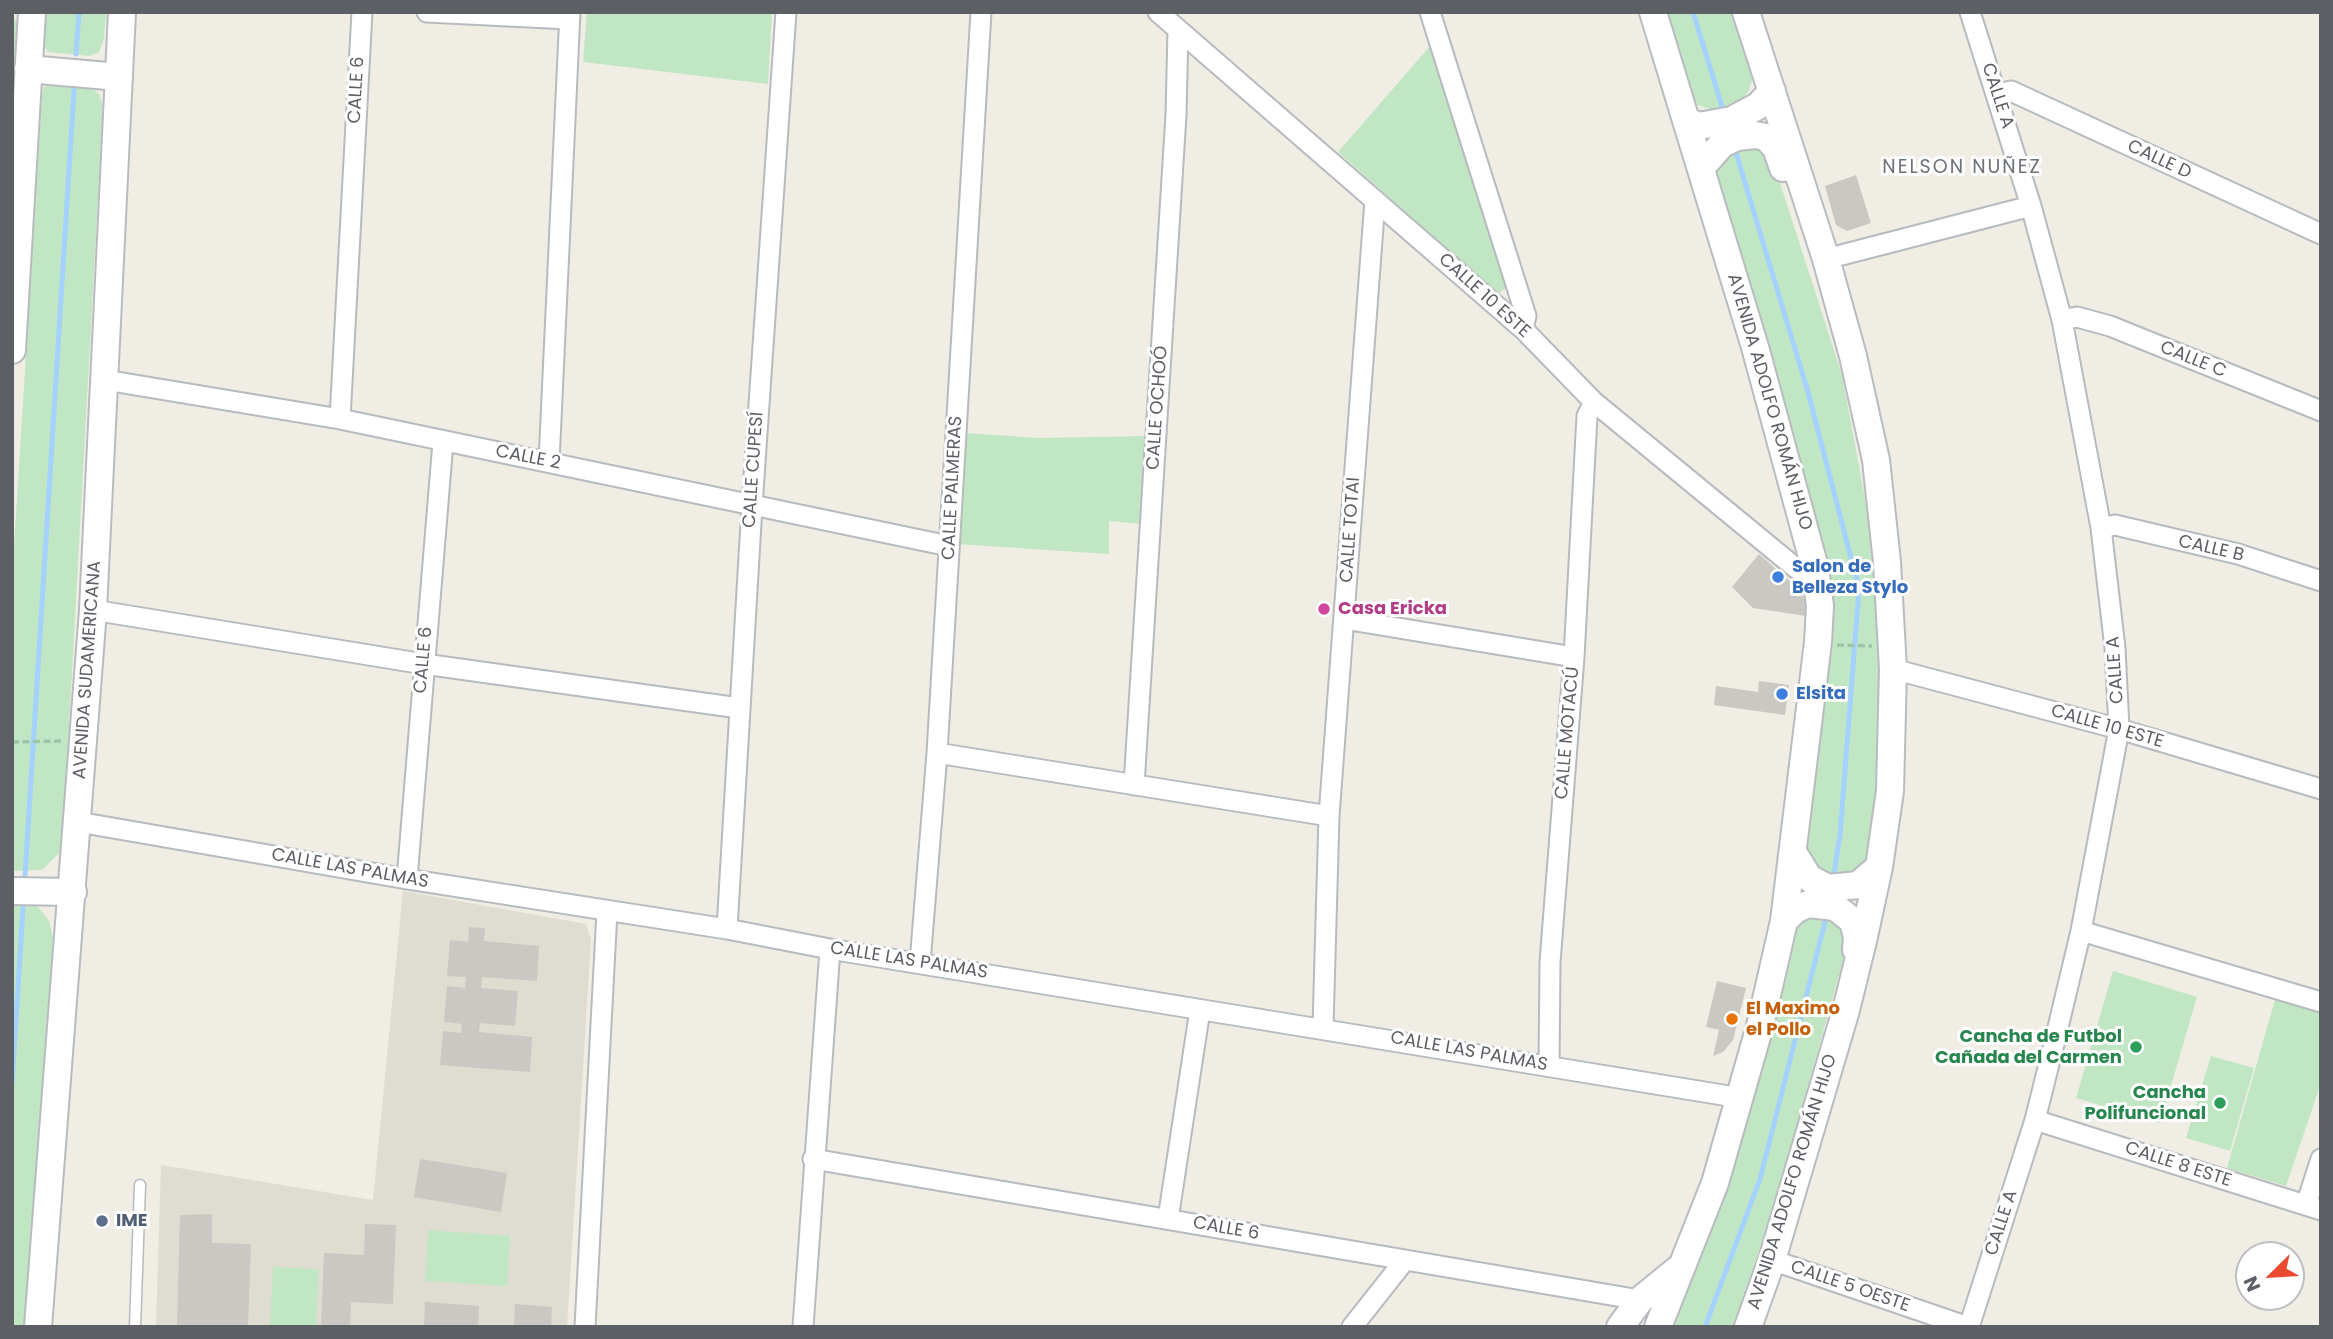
<!DOCTYPE html>
<html>
<head>
<meta charset="utf-8">
<style>
	body { margin:0 }
	#map { position:relative; width:2333px; height:1339px; overflow:hidden; background:#efede4; font-family:Poppins,sans-serif }
	canvas { display:block }
	.frame { position:absolute; inset:0; border:14px solid #5c6065; pointer-events:none }
	.north { position:absolute; left:2235px; top:1241px; width:70px; height:70px; box-sizing:border-box; background:#fff; border:2px solid #bebfc1; border-radius:50%; rotate:246deg; font-size:19px; font-weight:700; line-height:28px; text-align:center; color:#5c6065 }
	.north::after { content:''; display:block; margin:auto; width:24px; height:32px; background:#e94a30; clip-path:polygon(50% 0,100% 100%,50% 72%,0 100%) }
</style>
</head>
<body>
<div id="map">
<canvas width="2333" height="1339"></canvas>
<div class="frame"></div>
<div class="north">N</div>
</div>
<script>
const ctx = document.querySelector('canvas').getContext('2d');
ctx.lineJoin = 'round';
function fill(path, color) { ctx.fillStyle = color; ctx.fill(path, 'evenodd'); }
const toPath = rows => new Path2D(rows.map(r => 'M' + r).join(''));
function strokePath(path, color, width, dash) { ctx.strokeStyle = color; ctx.lineWidth = width; ctx.lineCap = dash ? 'butt' : 'round'; ctx.setLineDash(dash || []); ctx.stroke(path); }
function drawText(font, color, halo, rows, align = 'center') {
  ctx.font = font + ' Poppins,sans-serif'; ctx.lineWidth = 6; ctx.setLineDash([]); ctx.textBaseline = 'middle'; ctx.strokeStyle = halo; ctx.fillStyle = color; for (const [text, x, y, turn = 0] of rows) {
    ctx.save(); ctx.translate(x, y); ctx.rotate((+turn || 0) * Math.PI / 180); ctx.textAlign = isNaN(turn) ? turn : align; if (halo) ctx.strokeText(text, 0, 0); ctx.fillText(text, 0, 0); ctx.restore();
  }
}
fill(toPath([
	[403,891,586,924,591,939,567,1327,156,1327,161,1165,373,1200]
]), '#dfdcd2');
fill(toPath([
	[44,12,106,12,104,39,99,52,90,56,48,52,42,42],
	[587,12,772,12,768,84,583,62],
	[1660,12,1735,12,1754,75,1748,92,1741,101,1713,110,1689,102],
	[12,16,18,23,12,216],
	[1431,45,1506,281,1506,288,1498,294,1338,152],
	[52,83,88,85,99,94,103,106,63,838,59,853,42,870,12,871,12,580,42,95,44,87],
	[1726,146,1769,149,1842,375,1878,567,1881,780,1867,863,1845,874,1830,874,1805,859,1824,640,1708,167],
	[966,433,1039,438,1145,436,1142,524,1109,521,1109,554,957,544],
	[12,899,32,902,40,909,49,921,53,938,24,1327,12,1327],
	[1818,908,1850,935,1777,1198,1733,1327,1657,1327,1792,915],
	[2113,971,2197,997,2160,1123,2076,1098],
	[2277,993,2321,1007,2321,1083,2286,1186,2227,1168],
	[2211,1056,2254,1068,2230,1151,2186,1138],
	[428,1230,510,1236,507,1286,425,1281],
	[273,1267,319,1269,316,1327,270,1327]
]), '#c1e6c3');
strokePath(toPath([
	[1693,12,1724,113],
	[76,54,79,12],
	[1734,146,1808,392,1859,589,1840,835,1833,880],
	[25,876,74,90],
	[12,1084,23,908],
	[1705,1327,1760,1179,1827,914]
]), '#a4d2ff', 5);
fill(toPath([
	[1856,175,1871,223,1847,231,1836,225,1825,186],
	[1759,554,1800,590,1805,601,1806,616,1753,608,1732,587],
	[1759,681,1789,685,1785,715,1714,705,1716,686,1758,692],
	[469,927,485,928,484,941,539,946,537,981,482,977,481,988,518,991,515,1026,480,1023,479,1032,532,1037,530,1072,440,1065,443,1031,461,1033,462,1024,444,1022,447,986,465,988,466,977,447,976,450,940,468,942],
	[1717,981,1746,988,1733,1040,1723,1052,1713,1056,1719,1030,1706,1027],
	[420,1159,507,1173,501,1212,414,1197],
	[212,1214,212,1243,251,1244,248,1327,177,1327,180,1215],
	[365,1224,396,1225,393,1304,351,1302,350,1327,321,1327,324,1253,364,1255],
	[425,1302,479,1306,478,1327,424,1327],
	[515,1304,552,1307,551,1327,514,1327]
]), '#cac8c2');
const lane = toPath([
	[135,1327,140,1185]
]);
const street = toPath([
	[427,12,569,19],
	[1158,12,1523,329,1594,402,1797,569,1815,568],
	[1430,12,1526,316,1523,329],
	[1997,94,2011,91,2321,234],
	[1826,259,2031,206],
	[2062,320,2077,317,2110,326,2321,411],
	[105,380,340,419,949,546],
	[340,419,362,12],
	[549,462,570,12],
	[2101,528,2115,525,2238,554,2321,581],
	[93,610,424,664,739,708],
	[1344,619,1574,657],
	[1893,669,2119,729,2321,789],
	[937,753,1329,816],
	[1134,785,1176,115,1178,31],
	[78,822,407,879,727,929,830,949,1741,1098],
	[407,879,443,442],
	[727,929,752,506,786,12],
	[2081,931,2321,1002],
	[920,963,937,753,981,12],
	[1323,1027,1329,816,1375,200],
	[1549,1066,1550,962,1574,657,1587,416,1594,402],
	[2035,1120,2321,1210],
	[813,1159,1640,1300],
	[2306,1205,2321,1159],
	[1168,1219,1200,1010],
	[1772,1260,1968,1327],
	[585,1327,607,911],
	[803,1327,830,949],
	[1352,1327,1405,1260],
	[1969,1327,2035,1120,2055,1040,2081,931,2119,729,2115,648,2101,528,2062,320,2031,206,1970,12]
]);
const secondary = toPath([
	[1653,12,1755,347,1815,568,1820,606,1818,642,1784,921,1760,1026,1715,1183,1658,1327],
	[1746,12,1826,259,1853,356,1876,460,1887,562,1893,669,1890,791,1879,867,1863,941,1846,1010,1772,1260,1748,1327],
	[28,69,119,77],
	[1686,121,1699,126,1732,120,1758,106,1772,91],
	[1701,168,1722,144,1737,137,1755,135,1766,137,1776,148,1783,168],
	[12,350,32,12],
	[1793,852,1809,878,1828,888,1858,885,1879,867],
	[12,891,73,892],
	[1784,921,1795,910,1808,904,1835,907,1853,921,1857,937,1856,950],
	[38,1327,93,610,122,12],
	[1620,1327,1640,1300,1678,1269]
]);
strokePath(lane, '#b7babe', 13);
strokePath(street, '#b7babe', 23);
strokePath(secondary, '#b8bbc0', 30);
strokePath(toPath([
	[1837,645,1872,646],
	[12,742,61,741]
]), '#9ac7aa', 3.5, [7, 3.5]);
strokePath(lane, '#fff', 10);
strokePath(street, '#fff', 19);
strokePath(secondary, '#fff', 26);
for (const [x, y, r, color] of [
	[1778,577,7,"#3f7fe0"],
	[1324,609,7,"#d1479c"],
	[1782,694,7,"#3f7fe0"],
	[1732,1019,7,"#e8710a"],
	[2136,1047,7,"#2e9e5b"],
	[2220,1103,7,"#2e9e5b"],
	[102,1221,7,"#5c6f8a"]
]) { const dot = new Path2D(); dot.arc(x, y, r, 0, 2 * Math.PI); ctx.fillStyle = color; ctx.fill(dot); strokePath(dot, '#fff', 2.5); }
drawText('18px', '#5c6065', '#fff', [
	["CALLE 6",357,90,-87],
	["CALLE A",1997,96,72],
	["CALLE D",2159,160,25],
	["CALLE 10 ESTE",1484,296,42],
	["CALLE C",2193,360,22],
	["AVENIDA ADOLFO ROMÁN HIJO",1769,402,74],
	["CALLE OCHOÓ",1158,408,-86],
	["CALLE 2",528,458,11],
	["CALLE CUPESÍ",754,470,-86],
	["CALLE PALMERAS",953,488,-87],
	["CALLE TOTAI",1351,530,-86],
	["CALLE B",2211,549,13],
	["CALLE 6",424,660,-85],
	["AVENIDA SUDAMERICANA",88,670,-86],
	["CALLE A",2116,670,-94],
	["CALLE 10 ESTE",2107,727,16],
	["CALLE MOTACÚ",1568,733,-85],
	["CALLE LAS PALMAS",350,869,10],
	["CALLE LAS PALMAS",909,961,9],
	["CALLE LAS PALMAS",1469,1052,10],
	["CALLE 8 ESTE",2178,1165,18],
	["AVENIDA ADOLFO ROMÁN HIJO",1793,1182,-73],
	["CALLE A",2002,1223,-72],
	["CALLE 6",1226,1229,10],
	["CALLE 5 OESTE",1850,1287,19]
]);
drawText('bold 18px', '#366cbe', '#fff', [
	["Salon de",1792,567],
	["Belleza Stylo",1792,588],
	["Elsita",1796,694]
], 'left');
drawText('bold 18px', '#b23c85', '#fff', [
	["Casa Ericka",1338,609]
], 'left');
drawText('bold 18px', '#c56008', '#fff', [
	["El Maximo",1746,1009],
	["el Pollo",1746,1030]
], 'left');
drawText('bold 18px', '#27864d', '#fff', [
	["Cancha de Futbol",2122,1037],
	["Cañada del Carmen",2122,1058],
	["Cancha",2206,1093],
	["Polifuncional",2206,1114]
], 'right');
drawText('bold 18px', '#4e5e75', '#fff', [
	["IME",116,1221]
], 'left');
ctx.letterSpacing = '2px';
drawText('19px', '#6d7277', '#fff', [
	["NELSON NUÑEZ",1962,168]
]);
ctx.letterSpacing = '0px';
</script>
</body>
</html>
